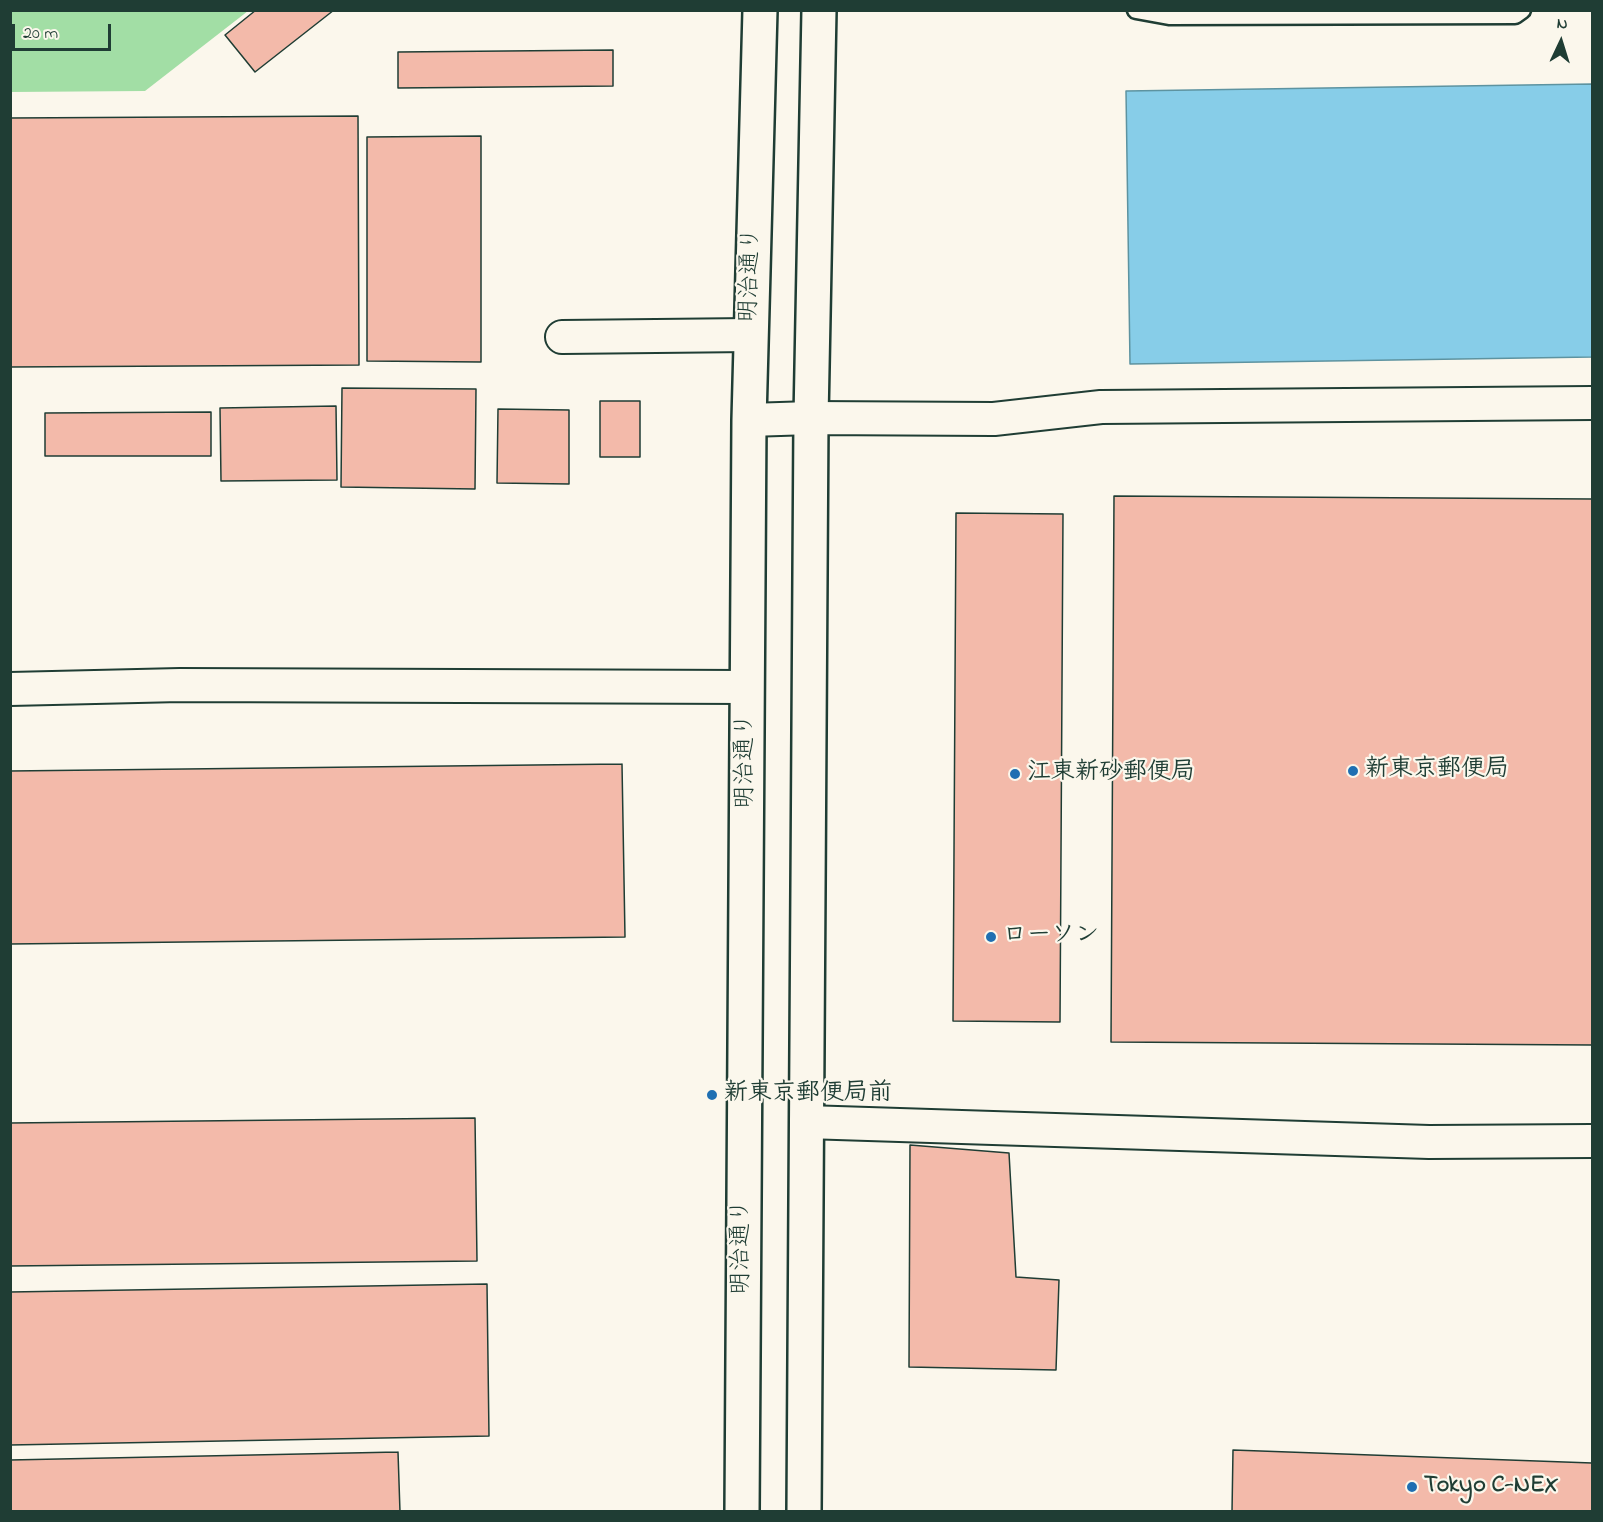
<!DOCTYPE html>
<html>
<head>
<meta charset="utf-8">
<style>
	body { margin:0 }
	#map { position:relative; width:1603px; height:1522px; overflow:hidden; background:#fbf7ec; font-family:"Indie Flower",sans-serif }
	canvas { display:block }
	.frame { position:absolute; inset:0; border:12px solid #1f3d34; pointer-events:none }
	.north { position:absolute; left:1531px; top:12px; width:60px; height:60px; -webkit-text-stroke:4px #fbf7ec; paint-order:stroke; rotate:4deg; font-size:16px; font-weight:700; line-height:24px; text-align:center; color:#1f3d34 }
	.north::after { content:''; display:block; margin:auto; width:21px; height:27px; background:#1f3d34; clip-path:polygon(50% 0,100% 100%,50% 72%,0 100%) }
	.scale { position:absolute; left:12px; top:24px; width:99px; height:27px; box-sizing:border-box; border:3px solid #1f3d34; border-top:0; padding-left:8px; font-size:18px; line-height:21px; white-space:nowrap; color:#1f3d34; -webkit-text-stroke:4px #fbf7ec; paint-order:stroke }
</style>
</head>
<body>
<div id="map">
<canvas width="1603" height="1522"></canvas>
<div class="frame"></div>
<div class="north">N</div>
<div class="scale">20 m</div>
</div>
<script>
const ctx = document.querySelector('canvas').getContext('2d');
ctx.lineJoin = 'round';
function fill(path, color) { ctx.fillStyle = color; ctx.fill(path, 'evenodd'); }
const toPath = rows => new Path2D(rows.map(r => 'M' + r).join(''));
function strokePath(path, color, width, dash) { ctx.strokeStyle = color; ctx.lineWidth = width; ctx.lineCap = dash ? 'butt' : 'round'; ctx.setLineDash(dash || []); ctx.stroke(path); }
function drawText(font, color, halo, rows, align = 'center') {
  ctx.font = font + ' "Indie Flower","Klee One",sans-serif'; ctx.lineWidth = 4.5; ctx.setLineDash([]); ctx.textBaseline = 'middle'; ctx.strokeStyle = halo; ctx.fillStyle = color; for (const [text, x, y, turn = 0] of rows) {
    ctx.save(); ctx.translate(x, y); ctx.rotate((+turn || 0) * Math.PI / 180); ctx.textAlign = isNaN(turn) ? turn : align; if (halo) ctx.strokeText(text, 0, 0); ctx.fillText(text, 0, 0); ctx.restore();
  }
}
fill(toPath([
	[10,11,11,10,248,11,145,91,11,92]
]), '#a2dea5');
const water = toPath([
	[1592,84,1592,357,1130,364,1126,91,1592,84]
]);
fill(water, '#87cde8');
strokePath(water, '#5d93a0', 1.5);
const building = toPath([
	[256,10,334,10,255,72,225,35,256,10],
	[613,50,613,86,398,88,398,52,613,50],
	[358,116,359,365,10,367,10,118,358,116],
	[481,136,481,362,367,361,367,137,481,136],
	[342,388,476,389,475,489,341,487,342,388],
	[600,401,640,401,640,457,600,457,600,401],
	[336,406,337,480,221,481,220,408,336,406],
	[498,409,569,410,569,484,497,483,498,409],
	[211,412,211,456,45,456,45,413,211,412],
	[1114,496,1592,499,1592,1045,1111,1042,1114,496],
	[956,513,1063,514,1060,1022,953,1021,956,513],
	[622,764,625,937,10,944,10,771,622,764],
	[475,1118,477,1261,10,1266,10,1123,475,1118],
	[910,1145,1009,1153,1016,1277,1059,1280,1056,1370,909,1367,910,1145],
	[487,1284,489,1436,10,1445,10,1292,487,1284],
	[1233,1450,1592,1463,1592,1512,1232,1512,1233,1450],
	[398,1452,400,1512,10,1512,10,1460,398,1452]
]);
fill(building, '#f3baaa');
strokePath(building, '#1f3d34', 1.5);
const lane = toPath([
	[1136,10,1169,16,1515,15,1522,10]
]);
const street = toPath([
	[562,337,750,335],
	[749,420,811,418,994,419,1101,407,1592,403],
	[10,689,180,685,747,687],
	[806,1122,1429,1142,1592,1141]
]);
const primary = toPath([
	[742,1512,749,420,760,10],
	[804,1512,811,418,819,10]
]);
strokePath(lane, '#1f3d34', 21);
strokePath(street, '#1f3d34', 36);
strokePath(primary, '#1f3d34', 38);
strokePath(lane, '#fbf7ec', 16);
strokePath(street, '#fbf7ec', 32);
strokePath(primary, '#fbf7ec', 33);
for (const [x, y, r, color] of [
	[1353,771,6,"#1f6fb2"],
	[1015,774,6,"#1f6fb2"],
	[991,937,6,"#1f6fb2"],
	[712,1095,6,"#1f6fb2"],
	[1412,1487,6,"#1f6fb2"]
]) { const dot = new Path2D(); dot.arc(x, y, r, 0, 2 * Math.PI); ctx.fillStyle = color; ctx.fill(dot); strokePath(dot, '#fbf7ec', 2); }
drawText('24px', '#1f3d34', '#fbf7ec', [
	["明治通り",752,275,-88],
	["明治通り",747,761,-90],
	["明治通り",743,1247,-90]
]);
drawText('bold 24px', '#1f3d34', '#fbf7ec', [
	["新東京郵便局",1365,771],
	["江東新砂郵便局",1027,774],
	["ローソン",1003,937],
	["新東京郵便局前",724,1095],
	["Tokyo C-NEX",1424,1487]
], 'left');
</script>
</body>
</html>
